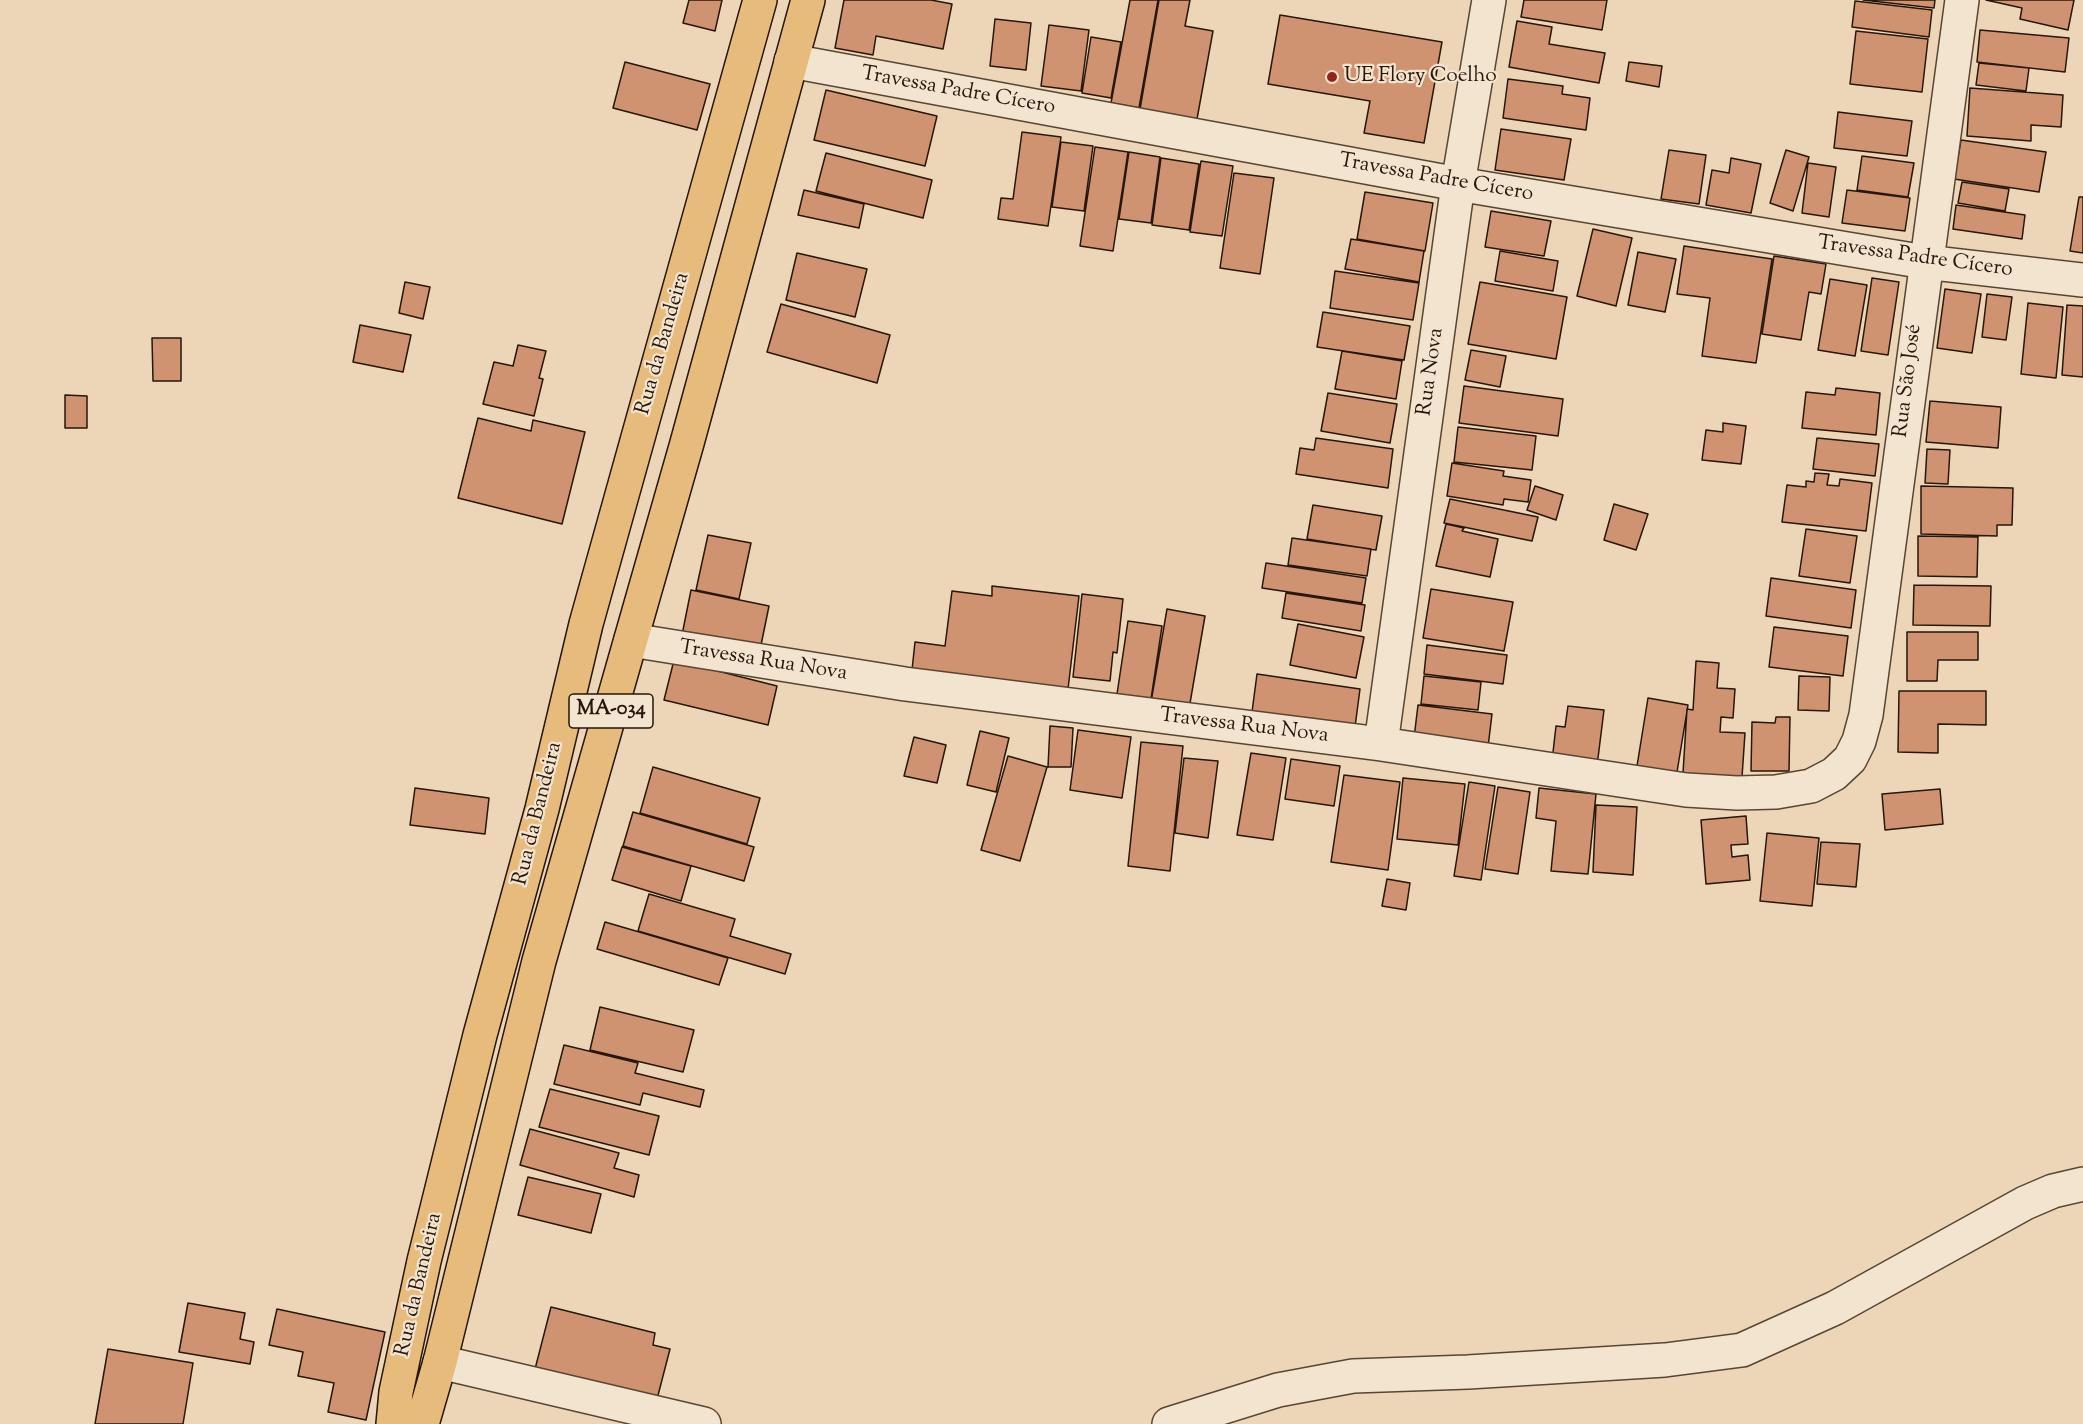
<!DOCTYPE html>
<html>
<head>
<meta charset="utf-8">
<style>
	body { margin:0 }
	canvas { display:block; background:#ecd6b7 }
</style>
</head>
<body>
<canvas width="2083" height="1424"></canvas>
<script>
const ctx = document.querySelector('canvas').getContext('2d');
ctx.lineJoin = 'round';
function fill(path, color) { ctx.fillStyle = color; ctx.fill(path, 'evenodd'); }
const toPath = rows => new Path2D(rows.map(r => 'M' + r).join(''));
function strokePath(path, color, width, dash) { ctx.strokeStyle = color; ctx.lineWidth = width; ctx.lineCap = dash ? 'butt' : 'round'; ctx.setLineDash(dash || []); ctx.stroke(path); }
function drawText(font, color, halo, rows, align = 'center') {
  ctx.font = font + ' "Sorts Mill Goudy",serif'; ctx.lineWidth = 4.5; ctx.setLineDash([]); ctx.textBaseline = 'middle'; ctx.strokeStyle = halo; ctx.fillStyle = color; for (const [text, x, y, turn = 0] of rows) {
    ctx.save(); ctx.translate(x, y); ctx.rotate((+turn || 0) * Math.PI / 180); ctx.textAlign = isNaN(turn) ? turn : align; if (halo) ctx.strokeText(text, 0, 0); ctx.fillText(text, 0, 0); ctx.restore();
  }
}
const building = toPath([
	[689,0,722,0,715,31,683,23,689,0],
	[844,0,931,0,952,4,943,49,876,36,873,55,835,48,844,0],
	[1130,0,1158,0,1139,108,1111,103,1130,0],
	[1159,0,1190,0,1185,26,1213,31,1197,119,1140,109,1159,0],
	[1524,0,1607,0,1602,30,1521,17,1524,0],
	[1863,0,1935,0,1934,8,1863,0],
	[1986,0,2074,0,2068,30,2020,19,2022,8,1986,0],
	[1855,1,1932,10,1929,37,1852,27,1855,1],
	[1280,15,1442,42,1424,143,1364,133,1370,101,1268,84,1280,15],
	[995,19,1031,23,1026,70,990,66,995,19],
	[1517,21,1552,27,1549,44,1605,53,1599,83,1509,67,1517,21],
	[1049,25,1089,30,1081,91,1041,86,1049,25],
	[1980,30,2069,38,2065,72,1977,62,1980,30],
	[1856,31,1928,39,1922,92,1850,84,1856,31],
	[1091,37,1121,42,1111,98,1082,93,1091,37],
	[625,62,710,84,697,130,613,108,625,62],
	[1629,62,1662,66,1659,87,1626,81,1629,62],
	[1979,63,2029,68,2026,91,1976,85,1979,63],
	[1508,79,1563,86,1562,94,1590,98,1586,130,1503,118,1508,79],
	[1970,88,2063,95,2061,127,2031,125,2031,141,1967,136,1970,88],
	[826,90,937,116,925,166,814,140,826,90],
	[1838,112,1912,121,1907,156,1834,148,1838,112],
	[1501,129,1571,139,1564,180,1495,170,1501,129],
	[1022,132,1061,137,1048,226,998,219,1001,198,1013,199,1022,132],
	[1961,140,2046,152,2039,192,1954,179,1961,140],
	[1061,142,1093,146,1084,211,1052,207,1061,142],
	[1095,147,1128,152,1113,251,1080,246,1095,147],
	[1669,150,1706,155,1699,204,1661,199,1669,150],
	[1786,150,1809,157,1793,211,1770,203,1786,150],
	[1129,152,1160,157,1151,223,1119,219,1129,152],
	[826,153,932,180,923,218,816,191,826,153],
	[1862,156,1914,163,1908,197,1857,190,1862,156],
	[1161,158,1199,164,1189,230,1152,225,1161,158],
	[1731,158,1761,164,1751,213,1706,205,1712,170,1729,173,1731,158],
	[1201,161,1233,166,1222,236,1190,232,1201,161],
	[1808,163,1836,167,1829,217,1802,213,1808,163],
	[1234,173,1274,178,1260,274,1220,268,1234,173],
	[1962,182,2009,189,2005,211,1958,203,1962,182],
	[804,190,864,204,859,228,798,215,804,190],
	[1847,190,1910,198,1905,231,1842,223,1847,190],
	[1365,192,1433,203,1425,251,1357,239,1365,192],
	[2079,197,2083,197,2083,253,2070,251,2079,197],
	[1956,205,2025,215,2022,239,1953,229,1956,205],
	[1491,211,1551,221,1544,256,1485,247,1491,211],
	[1593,229,1632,238,1616,306,1577,296,1593,229],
	[1351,239,1424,251,1419,282,1345,269,1351,239],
	[1684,246,1772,259,1756,363,1702,356,1710,298,1677,294,1684,246],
	[1500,251,1558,261,1553,291,1495,281,1500,251],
	[1638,252,1676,259,1665,312,1628,305,1638,252],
	[797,253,867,269,855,317,786,300,797,253],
	[1774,256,1826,264,1821,294,1809,292,1801,340,1762,334,1774,256],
	[1335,271,1419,283,1413,320,1330,308,1335,271],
	[1872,278,1899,282,1888,355,1861,351,1872,278],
	[1830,279,1867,285,1855,356,1818,350,1830,279],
	[405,282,430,287,423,319,399,313,405,282],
	[1480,282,1567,297,1556,359,1468,344,1480,282],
	[1945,289,1981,294,1972,353,1937,348,1945,289],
	[1987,294,2012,297,2006,340,1982,337,1987,294],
	[2028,303,2063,307,2056,378,2021,374,2028,303],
	[781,304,890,335,877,383,767,352,781,304],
	[2067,305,2083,306,2083,377,2062,375,2067,305],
	[1323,312,1410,326,1404,360,1317,347,1323,312],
	[360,325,411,335,403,372,353,362,360,325],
	[152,338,181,338,181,381,153,381,152,338],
	[518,345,546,351,539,378,543,379,534,416,483,404,494,362,513,366,518,345],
	[1471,350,1506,356,1500,387,1465,380,1471,350],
	[1342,351,1402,361,1396,399,1335,389,1342,351],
	[1464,386,1563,399,1558,436,1459,423,1464,386],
	[1836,388,1880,393,1876,435,1802,428,1806,392,1835,395,1836,388],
	[1328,393,1397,404,1390,443,1321,431,1328,393],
	[65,395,87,396,87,428,65,428,65,395],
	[1930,401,2001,407,1998,448,1926,442,1930,401],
	[478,418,531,431,533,420,585,432,562,524,458,498,478,418],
	[1723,423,1746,426,1741,464,1702,460,1706,430,1723,432,1723,423],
	[1458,427,1536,436,1532,470,1454,462,1458,427],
	[1316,438,1393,449,1388,488,1296,474,1300,448,1314,450,1316,438],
	[1817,438,1879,444,1875,476,1813,469,1817,438],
	[1927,449,1950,450,1948,484,1925,483,1927,449],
	[1452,463,1504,471,1503,476,1531,480,1528,502,1504,499,1503,505,1447,496,1452,463],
	[1815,473,1829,474,1827,485,1839,486,1840,479,1872,483,1866,531,1782,522,1787,485,1806,487,1806,481,1814,482,1815,473],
	[1535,486,1563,495,1556,520,1527,510,1535,486],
	[1921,486,2013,488,2012,525,1997,525,1997,536,1921,534,1921,486],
	[1450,499,1538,517,1532,541,1444,523,1450,499],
	[1614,504,1648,514,1636,550,1604,540,1614,504],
	[1313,505,1382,516,1376,550,1307,539,1313,505],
	[1446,524,1464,528,1462,531,1498,539,1490,577,1436,566,1446,524],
	[1806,529,1857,536,1850,583,1799,576,1806,529],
	[708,535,751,543,739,599,696,590,708,535],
	[1918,536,1978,537,1977,577,1918,576,1918,536],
	[1292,538,1371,549,1367,576,1288,565,1292,538],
	[1266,563,1366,578,1362,603,1262,588,1266,563],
	[1771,578,1856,590,1851,628,1766,616,1771,578],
	[1914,585,1991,586,1990,626,1913,625,1914,585],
	[992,586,1079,596,1068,689,912,670,915,642,945,646,952,591,992,596,992,586],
	[1431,589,1513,602,1504,651,1423,638,1431,589],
	[691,590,769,606,760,650,682,635,691,590],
	[1286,593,1365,605,1361,631,1282,618,1286,593],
	[1082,594,1123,599,1117,653,1113,652,1110,681,1073,677,1082,594],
	[1167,609,1205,616,1189,709,1151,702,1167,609],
	[1128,621,1162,626,1151,699,1117,694,1128,621],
	[1298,624,1364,637,1356,678,1290,665,1298,624],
	[1774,627,1848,636,1843,676,1769,667,1774,627],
	[1907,632,1978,632,1978,660,1938,660,1937,681,1907,681,1907,632],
	[1427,645,1507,655,1503,684,1424,674,1427,645],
	[674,660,777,686,768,725,664,700,674,660],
	[1696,661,1719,663,1717,688,1735,689,1733,718,1721,717,1720,732,1745,733,1742,777,1683,773,1687,709,1693,710,1696,661],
	[1257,674,1360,689,1355,727,1252,712,1257,674],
	[1424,676,1481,682,1478,710,1421,704,1424,676],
	[1799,676,1830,677,1829,711,1798,710,1799,676],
	[1899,691,1986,691,1986,725,1938,724,1938,753,1898,752,1899,691],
	[1648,698,1688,705,1677,772,1637,766,1648,698],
	[1418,705,1492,714,1488,747,1414,738,1418,705],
	[1568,706,1604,710,1597,766,1552,761,1556,726,1565,727,1568,706],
	[1776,717,1790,717,1789,771,1751,771,1752,722,1775,723,1776,717],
	[1050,726,1073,728,1071,767,1048,767,1050,726],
	[1078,730,1131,737,1122,798,1070,790,1078,730],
	[980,731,1009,738,996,792,967,785,980,731],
	[914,737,946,745,937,783,904,776,914,737],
	[1141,742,1183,746,1170,871,1128,866,1141,742],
	[1251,753,1286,758,1273,840,1237,835,1251,753],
	[1008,756,1047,767,1020,861,981,850,1008,756],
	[1184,758,1218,761,1208,838,1175,833,1184,758],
	[1291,759,1340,766,1334,806,1285,799,1291,759],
	[653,767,760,798,747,844,640,813,653,767],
	[1344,775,1400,782,1388,870,1331,862,1344,775],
	[1403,778,1465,784,1458,845,1397,839,1403,778],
	[1469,782,1495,786,1481,880,1454,876,1469,782],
	[1498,787,1530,792,1518,874,1485,869,1498,787],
	[415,788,489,798,485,834,410,825,415,788],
	[1539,788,1596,794,1588,874,1551,871,1556,821,1536,818,1539,788],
	[1940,789,1943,824,1885,830,1882,794,1940,789],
	[1596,805,1637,807,1633,875,1593,872,1596,805],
	[633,812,754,847,744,881,623,846,633,812],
	[1746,816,1748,844,1731,845,1732,857,1748,855,1750,880,1706,884,1701,820,1746,816],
	[1767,833,1819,838,1812,906,1760,901,1767,833],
	[1821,842,1860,844,1856,887,1817,884,1821,842],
	[622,847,691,866,681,901,612,880,622,847],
	[1387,879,1410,883,1406,910,1382,906,1387,879],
	[649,894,735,919,730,936,791,954,785,974,638,931,649,894],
	[605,922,728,958,719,985,597,949,605,922],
	[600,1007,694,1030,683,1072,590,1050,600,1007],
	[564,1045,638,1063,635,1073,704,1090,700,1107,643,1093,640,1105,554,1084,564,1045],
	[550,1089,659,1116,649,1155,539,1127,550,1089],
	[530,1129,619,1153,614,1168,639,1175,634,1197,520,1165,530,1129],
	[528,1177,601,1194,591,1233,518,1215,528,1177],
	[188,1303,245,1313,240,1339,254,1342,250,1364,179,1352,188,1303],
	[551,1307,655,1333,653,1345,670,1349,656,1403,534,1373,551,1307],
	[277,1309,385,1332,366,1420,328,1412,334,1383,298,1376,303,1352,269,1345,277,1309],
	[108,1349,193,1363,183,1424,95,1424,108,1349]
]);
fill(building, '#d09371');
strokePath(building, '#271609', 1.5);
const minor = toPath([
	[791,61,1458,184,1925,262,2083,280],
	[631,640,905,684,1381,744,1686,790,1737,793,1776,792,1811,786,1834,774,1850,759,1859,741,1866,715,1962,0],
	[1381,744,1458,184,1489,0],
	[440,1362,704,1424],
	[1169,1424,1278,1390,1353,1376,1468,1372,1665,1360,1742,1350,1835,1308,2025,1203,2053,1191,2083,1184]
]);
const primary = toPath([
	[393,1424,396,1392,424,1261,480,1035,542,809,586,624,760,0],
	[422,1424,440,1362,539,961,687,443,808,0]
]);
strokePath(minor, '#584634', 36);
strokePath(primary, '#271609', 36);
strokePath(minor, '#f3e4d0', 33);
strokePath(primary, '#e6bb7c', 33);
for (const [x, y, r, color] of [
	[1332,77,6,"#8f2418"]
]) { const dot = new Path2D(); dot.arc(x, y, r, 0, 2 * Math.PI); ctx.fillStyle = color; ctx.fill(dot); strokePath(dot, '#f3e4d0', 2); }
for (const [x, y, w] of [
	[611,711,84]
]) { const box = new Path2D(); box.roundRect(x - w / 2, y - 17, w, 34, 4.5); ctx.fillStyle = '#f3e4d0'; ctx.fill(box); strokePath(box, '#271609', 1.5); }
drawText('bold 20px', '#271609', null, [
	["MA-034",611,711]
]);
drawText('21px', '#271609', '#f3e4d0', [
	["UE Flory Coelho",1344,77]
], 'left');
drawText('21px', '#271609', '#f3e4d0', [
	["Travessa Padre Cícero",958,92,10],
	["Travessa Padre Cícero",1436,179,10],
	["Travessa Padre Cícero",1915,258,8],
	["Rua da Bandeira",664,344,-74],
	["Rua Nova",1432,372,-82],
	["Rua São José",1909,381,-83],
	["Travessa Rua Nova",763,662,9],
	["Travessa Rua Nova",1244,727,7],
	["Rua da Bandeira",539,814,-76],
	["Rua da Bandeira",420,1285,-77]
]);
</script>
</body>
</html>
